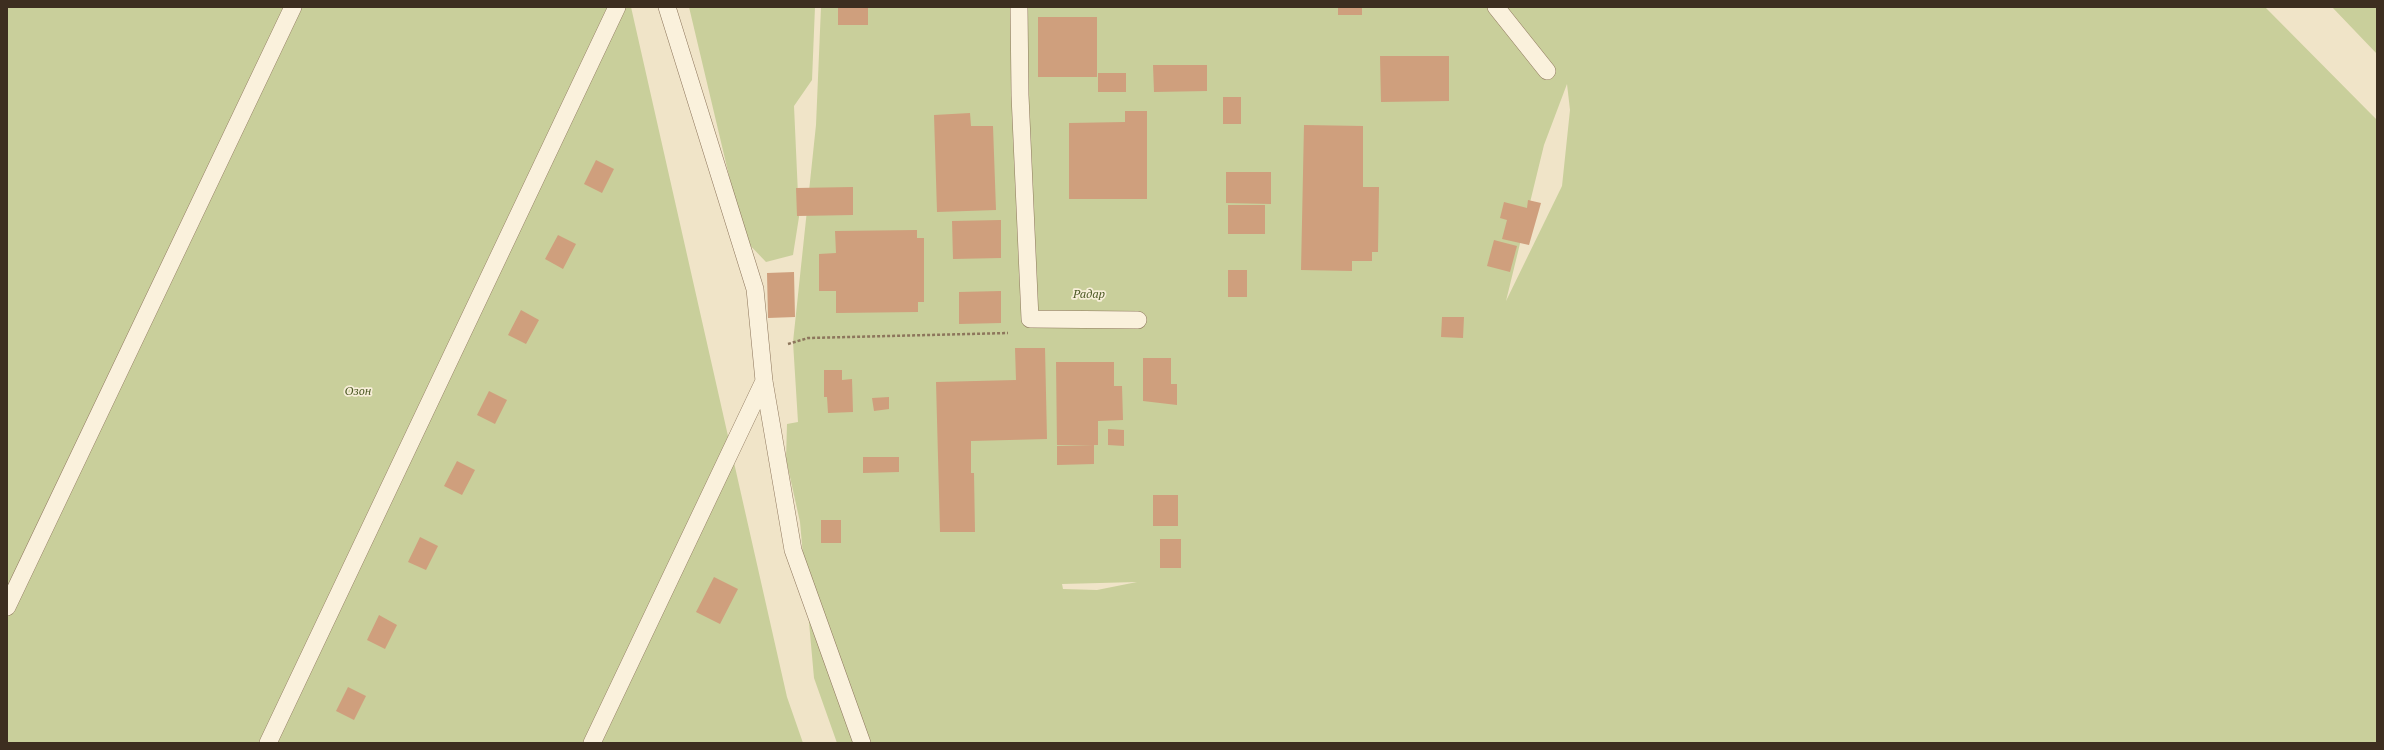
<!DOCTYPE html>
<html>
<head>
<meta charset="utf-8">
<style>
	body { margin:0 }
	#map { position:relative; width:2384px; height:750px; overflow:hidden; background:#f0e4c8; font-family:"PT Serif",serif }
	canvas { display:block }
	.frame { position:absolute; inset:0; border:8px solid #3d2e20; pointer-events:none }
</style>
</head>
<body>
<div id="map">
<canvas width="2384" height="750"></canvas>
<div class="frame"></div>
</div>
<script>
const ctx = document.querySelector('canvas').getContext('2d');
ctx.lineJoin = 'round';
function fill(path, color) { ctx.fillStyle = color; ctx.fill(path, 'evenodd'); }
const toPath = rows => new Path2D(rows.map(r => 'M' + r).join(''));
function strokePath(path, color, width, dash) { ctx.strokeStyle = color; ctx.lineWidth = width; ctx.lineCap = dash ? 'butt' : 'round'; ctx.setLineDash(dash || []); ctx.stroke(path); }
function drawText(font, color, halo, rows, align = 'center') {
  ctx.font = font + ' "PT Serif",serif'; ctx.lineWidth = 3.5; ctx.setLineDash([]); ctx.textBaseline = 'middle'; ctx.strokeStyle = halo; ctx.fillStyle = color; for (const [text, x, y, turn = 0] of rows) {
    ctx.save(); ctx.translate(x, y); ctx.rotate((+turn || 0) * Math.PI / 180); ctx.textAlign = isNaN(turn) ? turn : align; if (halo) ctx.strokeText(text, 0, 0); ctx.fillText(text, 0, 0); ctx.restore();
  }
}
fill(toPath([
	[7,7,631,7,787,697,803,743,7,743],
	[689,7,815,7,812,80,794,106,799,217,793,255,766,262,744,239],
	[821,7,2265,7,2377,120,2377,743,837,743,814,678,800,522,786,459,787,424,798,422,793,342,816,125],
	[1567,84,1570,110,1562,186,1506,301,1544,145],
	[1137,582,1097,590,1063,589,1062,584],
	[2332,7,2377,7,2377,54]
]), '#c9cf9b');
fill(toPath([
	[838,7,868,7,868,25,838,25],
	[1338,7,1362,7,1362,15,1338,15],
	[1038,17,1097,17,1097,77,1038,77],
	[1380,56,1449,56,1449,101,1381,102],
	[1153,65,1207,65,1207,91,1154,92],
	[1098,73,1126,73,1126,92,1098,92],
	[1223,97,1241,97,1241,124,1223,124],
	[1125,111,1147,111,1147,199,1069,199,1069,123,1125,122],
	[970,113,971,126,993,126,996,210,937,212,934,115],
	[1304,125,1363,126,1363,187,1379,187,1378,252,1372,252,1372,261,1352,261,1352,271,1301,270],
	[596,160,614,169,602,193,584,184],
	[1226,172,1271,172,1271,204,1226,203],
	[853,187,853,215,797,216,796,188],
	[1528,200,1541,203,1529,245,1502,239,1507,220,1500,218,1504,202,1527,208],
	[1228,205,1265,205,1265,234,1228,234],
	[1001,220,1001,258,953,259,952,221],
	[917,230,917,238,924,238,924,302,918,302,918,312,836,313,836,291,819,291,819,254,836,253,835,231],
	[558,235,576,244,563,269,545,259],
	[1494,240,1517,246,1510,272,1487,266],
	[1228,270,1247,270,1247,297,1228,297],
	[794,272,795,317,768,318,767,273],
	[1001,291,1001,323,959,324,959,292],
	[521,310,539,320,526,344,508,335],
	[1442,317,1464,317,1463,338,1441,337],
	[1015,348,1045,348,1047,439,971,441,971,473,974,473,975,532,940,532,936,382,1016,380],
	[1143,358,1171,358,1171,384,1177,384,1177,405,1143,401],
	[1056,362,1114,362,1114,386,1122,386,1123,420,1098,421,1098,445,1057,445],
	[824,370,842,370,842,380,852,379,853,412,828,413,827,397,824,397],
	[489,391,507,400,495,424,477,415],
	[889,397,889,409,874,411,872,398],
	[1108,429,1124,430,1124,446,1108,445],
	[1094,445,1094,464,1057,465,1057,446],
	[863,457,899,457,899,472,863,473],
	[457,461,475,470,462,495,444,486],
	[1153,495,1178,495,1178,526,1153,526],
	[821,520,841,520,841,543,821,543],
	[420,537,438,546,426,570,408,562],
	[1160,539,1181,539,1181,568,1160,568],
	[714,577,738,589,720,624,696,612],
	[379,615,397,625,385,649,367,640],
	[348,687,366,696,354,720,336,711]
]), '#cf9f7d');
const service = toPath([
	[667,7,755,289,764,381,793,550,862,743],
	[1019,7,1020,95,1030,319,1138,320],
	[1496,7,1547,71],
	[7,607,293,7],
	[268,743,617,7],
	[592,743,764,381]
]);
strokePath(service, '#8d765c', 18);
strokePath(toPath([
	[788,344,808,338,1008,333]
]), '#8d765c', 2.5, [3, 2]);
strokePath(service, '#faf1dc', 17);
drawText('italic 12px', '#4d5a26', '#f7eed8', [
	["Радар",1089,295],
	["Озон",358,392]
]);
</script>
</body>
</html>
